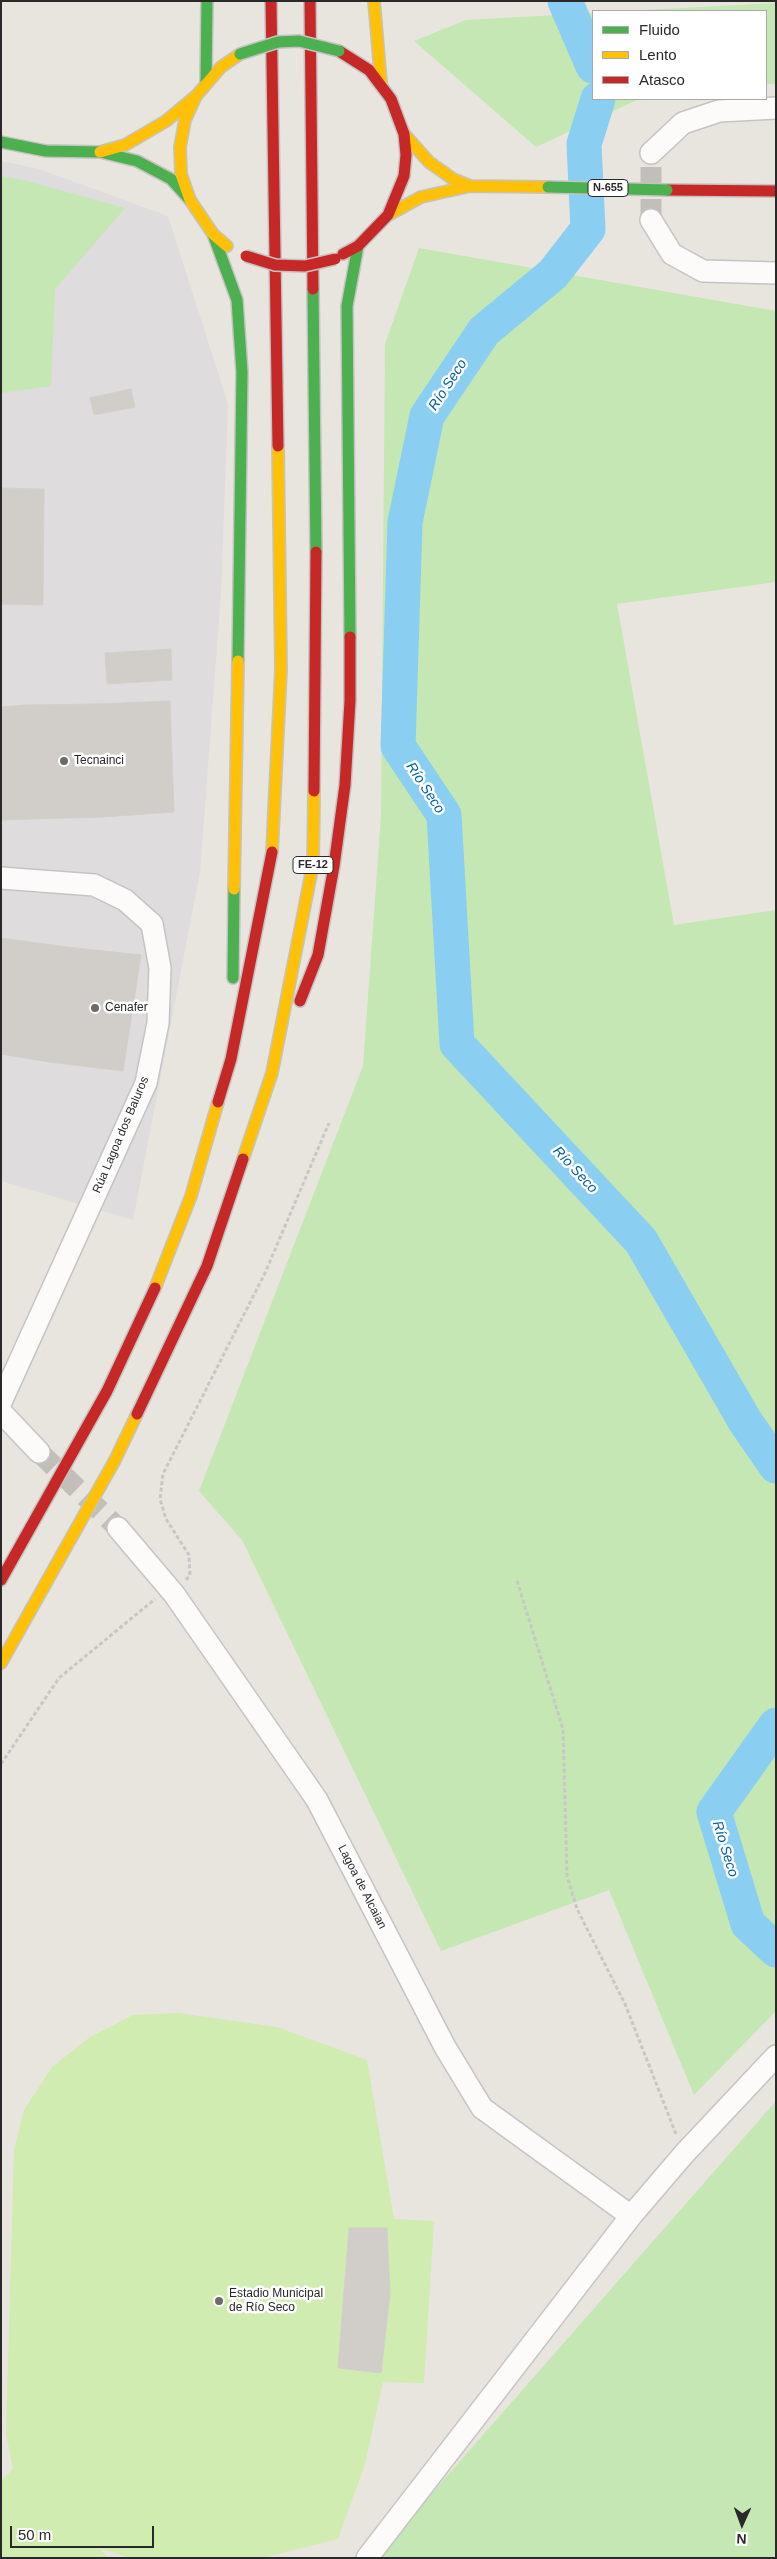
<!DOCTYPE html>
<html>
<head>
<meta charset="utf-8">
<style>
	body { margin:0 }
	#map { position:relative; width:777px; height:2559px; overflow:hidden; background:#e8e5de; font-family:Helvetica,sans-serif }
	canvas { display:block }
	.frame { position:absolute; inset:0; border:2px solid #292929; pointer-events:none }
	.legend { position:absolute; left:592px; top:10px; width:175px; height:90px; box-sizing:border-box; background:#fff; border:1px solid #a9a9a9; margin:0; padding:6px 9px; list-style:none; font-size:15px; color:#292929 }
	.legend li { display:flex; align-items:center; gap:10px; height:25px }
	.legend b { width:25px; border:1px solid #a9a9a9 }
	.north { position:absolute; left:717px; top:2499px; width:50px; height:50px; -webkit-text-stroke:4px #fff; paint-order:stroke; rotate:182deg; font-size:14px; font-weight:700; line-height:20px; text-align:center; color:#292929 }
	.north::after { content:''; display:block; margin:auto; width:18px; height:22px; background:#292929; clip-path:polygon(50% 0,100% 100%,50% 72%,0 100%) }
	.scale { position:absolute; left:10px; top:2526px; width:144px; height:22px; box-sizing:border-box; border:2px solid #292929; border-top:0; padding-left:6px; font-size:15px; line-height:18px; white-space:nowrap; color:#292929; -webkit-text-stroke:4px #fff; paint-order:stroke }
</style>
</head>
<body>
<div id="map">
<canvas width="777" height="2559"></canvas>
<div class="frame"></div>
<ul class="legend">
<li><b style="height:6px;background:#4caf50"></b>Fluido</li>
<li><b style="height:6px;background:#ffc107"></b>Lento</li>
<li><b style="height:6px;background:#c62828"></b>Atasco</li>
</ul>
<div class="north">N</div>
<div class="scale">50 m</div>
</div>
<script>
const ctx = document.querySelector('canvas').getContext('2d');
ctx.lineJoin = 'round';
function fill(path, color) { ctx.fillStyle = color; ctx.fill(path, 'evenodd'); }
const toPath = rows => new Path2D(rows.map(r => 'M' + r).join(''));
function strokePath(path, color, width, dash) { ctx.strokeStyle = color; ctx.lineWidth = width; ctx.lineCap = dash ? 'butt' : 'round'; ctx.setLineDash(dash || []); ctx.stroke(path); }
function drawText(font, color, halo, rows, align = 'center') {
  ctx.font = font + ' Helvetica,sans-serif'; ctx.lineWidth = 5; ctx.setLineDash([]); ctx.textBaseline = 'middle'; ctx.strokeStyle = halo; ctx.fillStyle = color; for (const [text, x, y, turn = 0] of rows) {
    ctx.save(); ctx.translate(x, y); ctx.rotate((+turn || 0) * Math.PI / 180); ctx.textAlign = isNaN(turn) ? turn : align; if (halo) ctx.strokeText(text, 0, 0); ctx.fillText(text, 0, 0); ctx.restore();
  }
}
fill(toPath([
	[1,161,39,169,168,216,228,404,221,593,200,872,133,1220,1,1181]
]), '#dedcdd');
fill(toPath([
	[776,3,776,84,766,84,766,11,625,11],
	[593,13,593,99,639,99,536,147,414,41,466,20],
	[1,176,27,181,125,208,55,289,51,386,1,393],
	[419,248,776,311,776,582,617,604,674,925,776,910,776,2011,694,2095,609,1890,441,1951,242,1540,199,1491,363,1066,381,816,385,344],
	[776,2101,776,2558,375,2558]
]), '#c4e7b4');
fill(toPath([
	[178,2013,277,2027,367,2060,394,2219,434,2221,424,2383,383,2382,365,2464,338,2539,262,2558,130,2558,99,2548,109,2558,1,2558,1,2481,13,2469,6,2434,14,2150,24,2110,52,2067,90,2037,133,2015]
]), '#d0ecb0');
strokePath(toPath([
	[565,1,593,66],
	[598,99,584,144,588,229,553,274,484,331,427,416,405,522,398,746,444,815,457,1044,641,1241,745,1421,776,1466],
	[776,1725,714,1812,748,1924,776,1950]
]), '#8acef1', 35);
const building = toPath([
	[131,389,135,407,94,415,90,398,131,389],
	[1,488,44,489,43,605,1,604,1,488],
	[171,649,172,680,107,684,105,653,171,649],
	[170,701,174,812,102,817,98,704,170,701],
	[98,704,102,817,31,819,26,705,98,704],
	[26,705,31,819,1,820,1,707,26,705],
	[1,938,67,947,49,1062,1,1054,1,938],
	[67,947,141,955,123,1071,49,1062,67,947],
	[349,2228,387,2228,390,2293,381,2373,338,2368,349,2228]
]);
fill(building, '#d1cec9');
strokePath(building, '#d3d0ca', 1);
strokePath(toPath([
	[651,220,651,153],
	[39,1452,118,1528]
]), '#c2bfba', 21, [21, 11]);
const street = toPath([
	[651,153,683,123,719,111,776,108],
	[651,220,672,254,703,271,776,273],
	[1,878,94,885,125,900,152,924,160,968,158,1023,146,1083,1,1402],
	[1,1412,39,1452],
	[118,1528,174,1594,317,1800,445,2047,482,2108,631,2216],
	[367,2558,631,2216,684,2154,776,2056]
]);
const fast = toPath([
	[206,82,207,1],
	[1,142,46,151,100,152,137,161,171,179,190,200],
	[213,234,237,300,242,372,238,661],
	[313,289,316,552],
	[350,637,347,306,358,246],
	[233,978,234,889]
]);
const slow = toPath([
	[374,1,381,83],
	[404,134,429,162,453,179,470,186],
	[100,152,125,145,166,121,196,96],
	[388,215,421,197,470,186,548,187],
	[227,246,213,234,190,200,181,174,180,147,185,120,196,96,221,67,240,54],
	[272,852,281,669,278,446],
	[234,889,238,661],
	[243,1159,272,1073,313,864,314,791],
	[155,1288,191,1196,218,1102],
	[1,1663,115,1460,137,1414]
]);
const jam = toPath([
	[271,1,278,446],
	[310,1,313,289],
	[339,51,369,70,391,99,404,134,406,155,404,176,388,215,358,246,343,254],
	[667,190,776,191],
	[314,791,316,552],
	[300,1001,318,955,334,866,345,785,350,701,350,637],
	[218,1102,231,1059,272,852],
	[137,1414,207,1266,243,1159],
	[1,1580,107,1391,155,1288]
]);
strokePath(street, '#c5c4c4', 24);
strokePath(fast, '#c4c3c0', 14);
strokePath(slow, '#c4c3c0', 14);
strokePath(jam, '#c4c3c0', 14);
strokePath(toPath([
	[186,1580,190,1575,189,1555,166,1519,160,1499,163,1474,265,1273,329,1123],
	[517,1581,563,1729,567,1876,577,1909,625,2004,676,2134],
	[1,1764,59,1678,155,1599]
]), '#c8c7c6', 3, [4, 2.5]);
strokePath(street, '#fcfbfa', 21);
strokePath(fast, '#4caf50', 11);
strokePath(slow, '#ffc107', 11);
strokePath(jam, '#c62828', 11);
const fastBridge = toPath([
	[240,54,278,42,299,41,339,51],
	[548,187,667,190]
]);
const jamBridge = toPath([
	[246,256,275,265,305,266,335,259]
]);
strokePath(fastBridge, '#c4c3c0', 14, []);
strokePath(jamBridge, '#c4c3c0', 14, []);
strokePath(fastBridge, '#4caf50', 11);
strokePath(jamBridge, '#c62828', 11);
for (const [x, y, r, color] of [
	[64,761,5,"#6c6b68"],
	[95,1008,5,"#6c6b68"],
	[219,2301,5,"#6c6b68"]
]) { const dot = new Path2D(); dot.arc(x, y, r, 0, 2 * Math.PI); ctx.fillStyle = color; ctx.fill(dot); strokePath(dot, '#fff', 2); }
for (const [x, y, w] of [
	[608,188,40],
	[313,865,40]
]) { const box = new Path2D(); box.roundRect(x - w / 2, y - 8.5, w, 17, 4); ctx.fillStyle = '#fff'; ctx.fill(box); strokePath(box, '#292929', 1); }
drawText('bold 11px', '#292929', null, [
	["N-655",608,188],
	["FE-12",313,865]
]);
drawText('12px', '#292929', '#fff', [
	["Tecnainci",74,761],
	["Cenafer",105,1008],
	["Estadio Municipal",229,2294],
	["de Río Seco",229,2308]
], 'left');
drawText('12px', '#292929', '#fff', [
	["Rúa Lagoa dos Baluros",121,1135,-67],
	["Lagoa de Alcaian",362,1887,63]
]);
drawText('italic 14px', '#025ea5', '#fff', [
	["Río Seco",448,385,-57],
	["Río Seco",425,788,57],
	["Río Seco",575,1170,47],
	["Río Seco",725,1849,73]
]);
</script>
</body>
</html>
